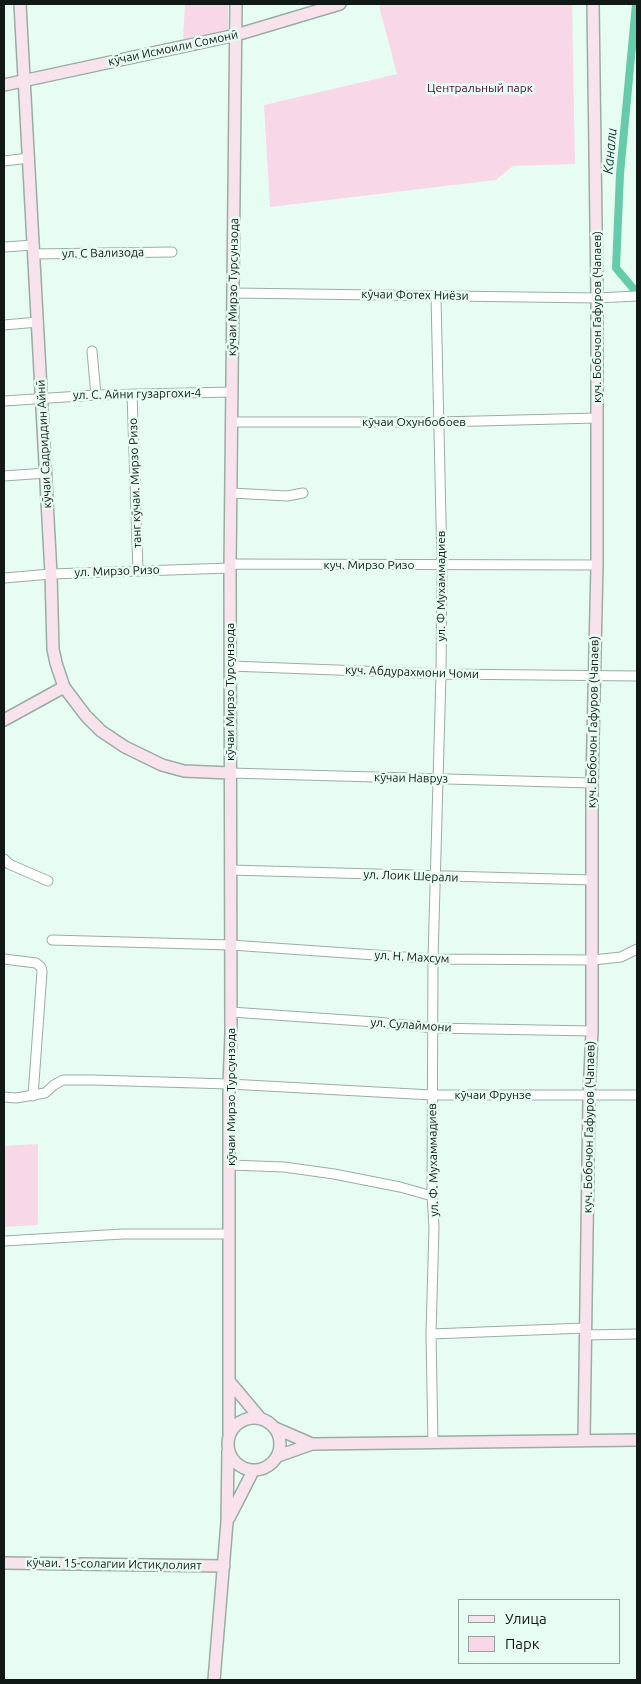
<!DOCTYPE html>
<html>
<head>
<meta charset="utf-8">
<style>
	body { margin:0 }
	#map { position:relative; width:641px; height:1684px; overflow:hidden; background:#e7fdf4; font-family:Ubuntu,sans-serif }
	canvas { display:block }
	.frame { position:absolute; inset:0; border:5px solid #111916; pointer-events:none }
	.legend { position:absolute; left:458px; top:1599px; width:162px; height:65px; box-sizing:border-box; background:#e7fdf4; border:1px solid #91a29b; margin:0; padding:6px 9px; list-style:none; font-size:15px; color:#111916 }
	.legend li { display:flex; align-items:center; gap:10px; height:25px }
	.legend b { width:25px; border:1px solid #91a29b }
</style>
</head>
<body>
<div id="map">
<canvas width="641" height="1684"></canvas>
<div class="frame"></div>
<ul class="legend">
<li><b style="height:6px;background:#f8e3ed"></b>Улица</li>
<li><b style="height:14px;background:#f8d8e7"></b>Парк</li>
</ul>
</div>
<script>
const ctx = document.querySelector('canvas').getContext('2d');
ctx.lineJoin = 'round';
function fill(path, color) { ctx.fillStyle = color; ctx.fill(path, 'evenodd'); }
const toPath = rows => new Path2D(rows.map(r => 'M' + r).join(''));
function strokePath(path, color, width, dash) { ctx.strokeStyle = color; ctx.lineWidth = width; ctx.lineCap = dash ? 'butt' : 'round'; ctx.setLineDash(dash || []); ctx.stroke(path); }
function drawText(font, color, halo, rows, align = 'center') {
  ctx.font = font + ' Ubuntu,sans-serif'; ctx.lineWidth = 5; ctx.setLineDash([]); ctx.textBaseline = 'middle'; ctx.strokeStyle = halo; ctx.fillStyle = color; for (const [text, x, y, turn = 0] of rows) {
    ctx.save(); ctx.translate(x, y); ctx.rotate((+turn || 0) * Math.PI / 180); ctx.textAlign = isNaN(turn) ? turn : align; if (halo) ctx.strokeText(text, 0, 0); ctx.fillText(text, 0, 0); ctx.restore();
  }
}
fill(toPath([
	[185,4,228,4,228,30,183,39],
	[386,4,572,4,575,164,513,166,496,180,270,207,264,105,397,74,379,6],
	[38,1144,38,1225,4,1227,4,1146]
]), '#f8d8e7');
strokePath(toPath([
	[636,4,620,174,616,268,637,293]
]), '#66cbaa', 8);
const street = toPath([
	[4,161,29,158],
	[4,247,34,245],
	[34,254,172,252],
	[233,293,597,298,637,296],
	[4,325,38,322],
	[92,351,96,395],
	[132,394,138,571],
	[4,401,96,395,232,392],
	[232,422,439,422,597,418],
	[4,476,46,473],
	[231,493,287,496,303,493],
	[230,564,597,565],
	[4,578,51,574,230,568],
	[230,666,441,674,637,676],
	[230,773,592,783],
	[4,859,9,864,48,881],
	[230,870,592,880],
	[52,940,231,945,433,959,593,960,621,957,637,949],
	[4,959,36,963,41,967,42,972,33,1096],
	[231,1012,376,1022,433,1028,592,1031],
	[4,1097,16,1098,45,1093,54,1085,63,1080,93,1080,229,1084,432,1095,637,1095],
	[230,1165,284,1167,334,1174,400,1187,432,1196],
	[4,1241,123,1234,229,1234],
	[431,1334,585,1328],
	[586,1335,637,1334],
	[433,1443,431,1334,434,1227,432,1196,433,959,441,674,442,565,436,296]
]);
const secondary = toPath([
	[20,4,51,574,53,649,56,663,64,687,86,716,101,731,125,747,162,765,184,771,230,773],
	[4,85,236,35,340,4],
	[4,720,64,687],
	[229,1381,260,1418],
	'228 1444a26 26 0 1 1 52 0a26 26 0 1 1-52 0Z',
	[275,1428,312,1444],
	[229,1433,229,1084,231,1034,230,568,236,4],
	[584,1440,589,1096,592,1031,592,783,597,565,597,298,593,4],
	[278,1456,312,1444,637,1440],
	[229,1518,253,1471],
	[4,1563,224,1566],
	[214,1680,227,1522,228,1451]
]);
strokePath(street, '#99ada5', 11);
strokePath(secondary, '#99ada5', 14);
strokePath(street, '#fff', 9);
strokePath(secondary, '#f8e3ed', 11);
drawText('12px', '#111916', '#e7fdf4', [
	["кӯчаи Исмоили Сомонӣ",173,48,-12],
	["ул. С Вализода",103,253,-1],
	["кӯчаи Мирзо Турсунзода",233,287,-89],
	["кӯчаи Фотех Ниёзи",415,295,1],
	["куч. Бобочон Гафуров (Чапаев)",597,317,-90],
	["ул. С. Айни гузаргохи-4",137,394,-1],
	["кӯчаи Охунбобоев",414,422],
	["кӯчаи Садриддин Айнӣ",44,444,-93],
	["танг кӯчаи. Мирзо Ризо",135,483,-92],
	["куч. Мирзо Ризо",369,565],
	["ул. Мирзо Ризо",117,571,-2],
	["ул. Ф Мухаммадиев",441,586,-90],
	["куч. Абдурахмони Чоми",412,672,2],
	["кӯчаи Мирзо Турсунзода",230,692,-90],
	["куч. Бобочон Гафуров (Чапаев)",593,722,-89],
	["кӯчаи Навруз",411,778,1],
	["ул. Лоик Шерали",411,876,2],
	["ул. Н. Махсум",412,957,3],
	["ул. Сулаймони",411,1025,4],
	["кӯчаи Фрунзе",493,1095],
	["кӯчаи Мирзо Турсунзода",231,1097,-90],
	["куч. Бобочон Гафуров (Чапаев)",589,1127,-89],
	["ул. Ф. Мухаммадиев",433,1160,-91],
	["кӯчаи. 15-солагии Истиқлолият",114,1564,1]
]);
drawText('12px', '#510a36', '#e7fdf4', [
	["Центральный парк",480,88]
]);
drawText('italic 14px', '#113e31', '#e7fdf4', [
	["Канали",610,151,-85]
]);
</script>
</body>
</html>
